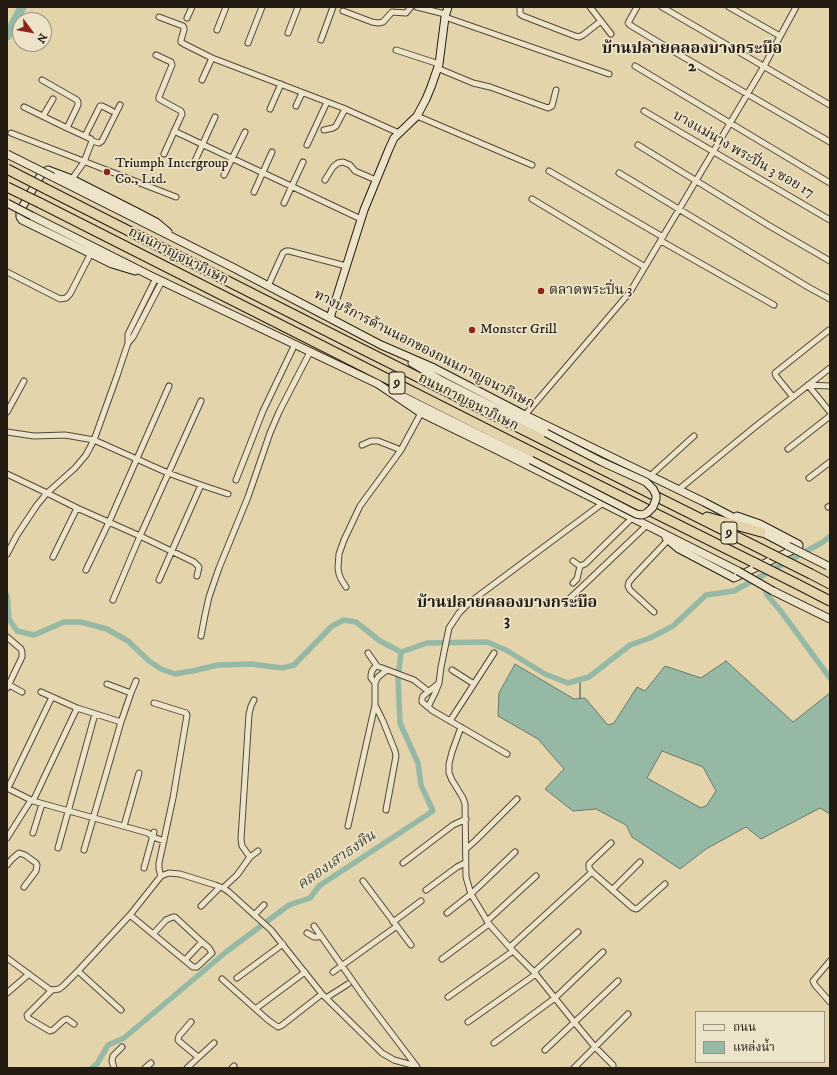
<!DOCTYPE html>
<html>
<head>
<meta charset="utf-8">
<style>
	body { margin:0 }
	#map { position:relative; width:837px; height:1075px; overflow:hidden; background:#e3d4ac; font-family:"IM FELL DW Pica","Noto Serif Thai",serif }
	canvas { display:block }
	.frame { position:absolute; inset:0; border:8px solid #231a11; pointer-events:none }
	.legend { position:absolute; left:695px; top:1011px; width:130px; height:52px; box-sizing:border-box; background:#ede3c9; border:1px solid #9c937f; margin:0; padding:5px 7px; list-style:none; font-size:12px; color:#231a11 }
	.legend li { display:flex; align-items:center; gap:8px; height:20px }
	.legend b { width:20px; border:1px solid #9c937f }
	.north { position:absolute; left:12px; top:12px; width:40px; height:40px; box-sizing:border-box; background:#ede3c9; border:1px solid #9c937f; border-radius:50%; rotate:122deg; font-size:11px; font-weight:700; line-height:16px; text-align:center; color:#231a11 }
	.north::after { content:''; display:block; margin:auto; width:14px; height:18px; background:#8f2418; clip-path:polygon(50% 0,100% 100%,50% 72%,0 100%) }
</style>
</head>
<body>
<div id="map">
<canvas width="837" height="1075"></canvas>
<div class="frame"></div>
<ul class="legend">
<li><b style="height:5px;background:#ede3c9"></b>ถนน</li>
<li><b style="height:11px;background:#96b9a5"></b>แหล่งน้ำ</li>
</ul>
<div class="north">N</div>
</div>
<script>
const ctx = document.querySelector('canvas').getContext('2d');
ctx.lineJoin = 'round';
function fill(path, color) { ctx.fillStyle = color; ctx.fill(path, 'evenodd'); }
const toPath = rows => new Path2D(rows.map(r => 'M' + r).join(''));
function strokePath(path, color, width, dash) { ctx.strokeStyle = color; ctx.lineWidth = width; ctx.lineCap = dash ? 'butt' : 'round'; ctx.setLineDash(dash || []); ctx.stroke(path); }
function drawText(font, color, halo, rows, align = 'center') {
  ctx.font = font + ' "IM FELL DW Pica","Noto Serif Thai",serif'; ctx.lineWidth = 3.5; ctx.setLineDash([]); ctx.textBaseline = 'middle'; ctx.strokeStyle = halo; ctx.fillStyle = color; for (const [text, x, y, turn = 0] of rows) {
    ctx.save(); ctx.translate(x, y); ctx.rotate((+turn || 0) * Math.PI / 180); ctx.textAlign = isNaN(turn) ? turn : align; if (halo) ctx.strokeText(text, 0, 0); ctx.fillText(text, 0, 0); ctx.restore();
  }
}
const water = toPath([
	[726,661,793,722,830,693,830,814,820,808,761,839,746,827,706,849,680,869,632,837,626,825,596,809,573,811,545,789,564,769,538,739,498,716,499,693,515,664,574,699,585,698,608,725,614,723,637,687,645,691,665,666,701,678,726,661],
	[662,751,703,767,716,791,707,805,701,808,647,778,662,751]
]);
fill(water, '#96b9a5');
strokePath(water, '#68796a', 1);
strokePath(toPath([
	[580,698,580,679]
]), '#68796a', 1.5);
strokePath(toPath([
	[763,585,767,595,780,610,830,678],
	[7,595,9,619,17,631,34,635,64,622,81,622,107,629,128,641,149,661,161,669,175,674,192,671,218,665,251,664,282,668,294,665,332,626,344,620,356,622,380,641,401,652,427,643,487,642,506,650,545,674,568,683,589,677,630,645,650,638,673,626,706,595,734,591,823,542,830,536],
	[92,1068,97,1064,108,1045,124,1038,226,952,289,905,310,898,319,886,433,811,421,785,418,763,400,723,398,678,401,652]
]), '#96b9a5', 5.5);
strokePath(toPath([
	[7,36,22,7]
]), '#96b9a5', 9);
const street = toPath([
	[417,7,445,14],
	[520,7,520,14,523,16,575,36,579,37,583,35,601,21],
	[590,7,611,34],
	[637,7,628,23,630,25,673,51,830,142],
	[662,7,830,105],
	[729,7,780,36],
	[343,11,372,22,378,23,383,22,392,12,406,13,411,7],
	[159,17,183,26,184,28,184,30,181,40,181,42,184,44,212,58,343,108,399,133],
	[445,17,609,74],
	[187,18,192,7],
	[217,30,226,7],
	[288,33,298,7],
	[321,40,333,7],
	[248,43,262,7],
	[396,50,439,64],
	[156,55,171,62,172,65,159,97,159,99,181,111,182,114,164,154],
	[635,66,830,183],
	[437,68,473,83,490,87,548,108,552,106,556,90],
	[42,80,77,100,78,102,78,105,67,128,91,139,92,141,84,162,72,179],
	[202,80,212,58],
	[296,106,302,93],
	[24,107,67,128],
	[270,109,281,84],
	[644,111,830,220],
	[43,116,53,99],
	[417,116,532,165],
	[324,130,333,128,336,126,345,109],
	[174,131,361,219],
	[11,133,176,197],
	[85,136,100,106,102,106,112,111],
	[92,141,99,143,102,141,120,105],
	[307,145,327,102],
	[638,145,768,225,830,261],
	[194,163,215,117],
	[549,171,663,237],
	[619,173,808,287,830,299],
	[224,175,245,132],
	[325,180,333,167,338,163,343,162,350,165,355,171,376,180],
	[254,192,272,152],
	[532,199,645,267],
	[284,203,303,162],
	[661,241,774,305],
	[7,272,60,299,66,298,70,294,91,253],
	[268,286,283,253,286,251,289,251,346,266],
	[128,343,133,337,162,281],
	[808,385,830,412],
	[808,385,830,386],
	[793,397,776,376,775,373,829,330],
	[7,412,24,381],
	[525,415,630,292,764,66,796,7],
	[7,432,34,436,65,435,94,440,168,473,201,485,228,494],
	[362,445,371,441,378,441,401,450],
	[788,449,830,416],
	[7,474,47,493,77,508,140,536,194,562,199,567,197,576],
	[650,476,694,436],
	[809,478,830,462],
	[236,480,263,411,295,344],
	[678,490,756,426,830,368],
	[828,507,830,506],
	[7,554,17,535,37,505,47,493,75,468,86,455,94,440,117,376,128,343,128,334,156,278],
	[53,557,77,508],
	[573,561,577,564,580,566,585,564,632,518],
	[86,570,109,522,169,386],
	[159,580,201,485],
	[573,583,577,579,580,566],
	[346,587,341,579,339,574,338,568,339,554,344,540,360,506,401,450,421,413],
	[113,600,140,536,201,401],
	[567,601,647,525],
	[654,612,630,590,628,586,629,582,634,576,668,540],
	[201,636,205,615,209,597,219,568,248,497,270,433,279,412,310,352],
	[7,637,21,649,22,652,22,657,10,682,9,686],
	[368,653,377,666],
	[452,670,474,684],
	[375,683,371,678,371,675,372,671,374,668,377,666,414,680,428,691],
	[438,684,423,696,422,699,422,702,433,711,507,754],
	[7,688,9,686,11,686,22,692],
	[41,692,77,708,121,722],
	[131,693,136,681],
	[154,703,186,713,187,715,173,798,159,863,159,869,161,876],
	[428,707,435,693,439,683,441,667,449,628,459,613,470,602,603,503],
	[450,721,494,653],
	[461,727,452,752,449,764,449,773,452,780,463,798,465,804,466,877,471,894,489,924,513,951,534,972,575,1023,595,1047,613,1065,613,1068],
	[7,788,33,801,148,833,153,837,164,841],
	[8,788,52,697],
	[33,801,77,708],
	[386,810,396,756,395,751,383,721,375,705,375,683,378,677,387,670],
	[124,826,139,773],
	[348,826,375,705],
	[33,833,42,804],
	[7,838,31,800],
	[611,843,591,862,589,864,589,868,592,872,633,908,636,909,638,908,665,884],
	[58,848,95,714],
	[466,849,476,840,517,799],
	[84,850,121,722,131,693,107,684],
	[250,857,242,846,241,839,249,714,251,706,254,700],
	[403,863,453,825,466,819],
	[7,865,12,859,19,853,25,855,36,863,37,865,36,871,24,887],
	[144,868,154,832],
	[363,881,411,945],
	[223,888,237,875,250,857,258,851],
	[426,890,457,867,465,863],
	[612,890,640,862],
	[201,906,220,887],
	[447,913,471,894,515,852],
	[130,915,193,967,197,967,212,953,209,948,202,942,175,917,173,917,166,920,154,933],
	[254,915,264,905],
	[487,921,536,876],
	[393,922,421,901],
	[314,926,364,997,417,1067],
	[307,933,314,937,317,937,321,936],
	[510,947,592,872],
	[7,958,49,989,52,990,59,989,63,986,78,971,130,915,161,876,169,873,180,874,215,885,223,888,229,892,271,930,322,994,382,1053,394,1060,416,1066],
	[442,959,489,924],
	[185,960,202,942],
	[830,961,813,981,815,985,830,1002],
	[78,971,121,1010],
	[333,972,397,926],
	[534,972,578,932],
	[237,978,283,944],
	[222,979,268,1020,278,1027,281,1026,322,994],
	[52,990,27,1015,28,1018,50,1031,53,1030,64,1020,67,1019,74,1024],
	[7,993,29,974],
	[448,997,513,951],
	[326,998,348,984],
	[258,1007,305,972],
	[191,1022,179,1036,178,1040,180,1042,198,1057],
	[468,1022,536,974],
	[494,1043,555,998,603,952],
	[545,1050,618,981],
	[114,1068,112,1061,113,1056,122,1047],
	[145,1068,151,1063],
	[187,1068,214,1043],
	[232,1068,234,1066],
	[574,1068,628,1014]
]);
const secondary = toPath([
	[53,177,234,268,381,345,434,368,525,415,704,502,788,546],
	[32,216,151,276,378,384,421,413,493,448,738,571],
	[135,271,112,264,22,220,20,217,20,211,42,173,48,170,72,179,139,213,156,222,168,232],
	[330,318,364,210,389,149,394,138,417,116,426,99,431,87,439,64,445,17,448,7],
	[412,363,439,379,546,433],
	[402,396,531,460],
	[666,538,679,549,734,578,799,547,799,545,798,544,760,524,737,516],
	[773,591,830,619]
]);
const highway = toPath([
	[46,189,340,338,771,554],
	[40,203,530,451,755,563],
	[707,517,761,532],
	[811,574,830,584],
	[797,584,830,601]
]);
strokePath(street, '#534838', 7);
strokePath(secondary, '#231a11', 9);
strokePath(highway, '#231a11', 11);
strokePath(street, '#ede3c9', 5);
strokePath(secondary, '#ede3c9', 7);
strokePath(highway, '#e3d4ac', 9);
const secondaryBridge = toPath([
	[7,154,53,177],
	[7,203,32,216],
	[531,460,636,514,641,515,645,514,648,512,653,507,656,499,656,495,653,489,646,482,602,462,546,433],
	[788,546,828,566],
	[738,571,773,591]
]);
const highwayBridge = toPath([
	[7,169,46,189],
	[7,187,40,203],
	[771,554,811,574],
	[755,563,797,584]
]);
strokePath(secondaryBridge, '#231a11', 9, []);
strokePath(highwayBridge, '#231a11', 11, []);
strokePath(secondaryBridge, '#ede3c9', 7);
strokePath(highwayBridge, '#e3d4ac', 9);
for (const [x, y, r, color] of [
	[107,172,4,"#8f2418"],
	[541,291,4,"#8f2418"],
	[472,330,4,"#8f2418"]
]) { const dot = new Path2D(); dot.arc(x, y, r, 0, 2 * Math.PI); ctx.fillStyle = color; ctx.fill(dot); strokePath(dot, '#ede3c9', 1.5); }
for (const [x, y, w] of [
	[397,383,16],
	[729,533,16]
]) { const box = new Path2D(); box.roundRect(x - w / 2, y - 11, w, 22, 3); ctx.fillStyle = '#ede3c9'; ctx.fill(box); strokePath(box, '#231a11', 1); }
drawText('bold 13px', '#231a11', null, [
	["9",397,383],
	["9",729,533]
]);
drawText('14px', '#231a11', '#ede3c9', [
	["บางแม่นาง พระปิ่น 3 ซอย 17",743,155,30],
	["ถนนกาญจนาภิเษก",178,257,27],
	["ทางบริการด้านนอกของถนนกาญจนาภิเษก",424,350,27],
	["ถนนกาญจนาภิเษก",468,403,27]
]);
drawText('14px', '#231a11', '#ede3c9', [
	["Triumph Intergroup",115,164],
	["Co., Ltd.",115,180],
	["ตลาดพระปิ่น 3",549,291],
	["Monster Grill",480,330]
], 'left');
drawText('italic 15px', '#464a3d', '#ede3c9', [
	["คลองเสาธงหิน",337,861,-35]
]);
drawText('bold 16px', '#231a11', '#ede3c9', [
	["บ้านปลายคลองบางกระบือ",692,50],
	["2",692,68],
	["บ้านปลายคลองบางกระบือ",507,604],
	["3",507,622]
]);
</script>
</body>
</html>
